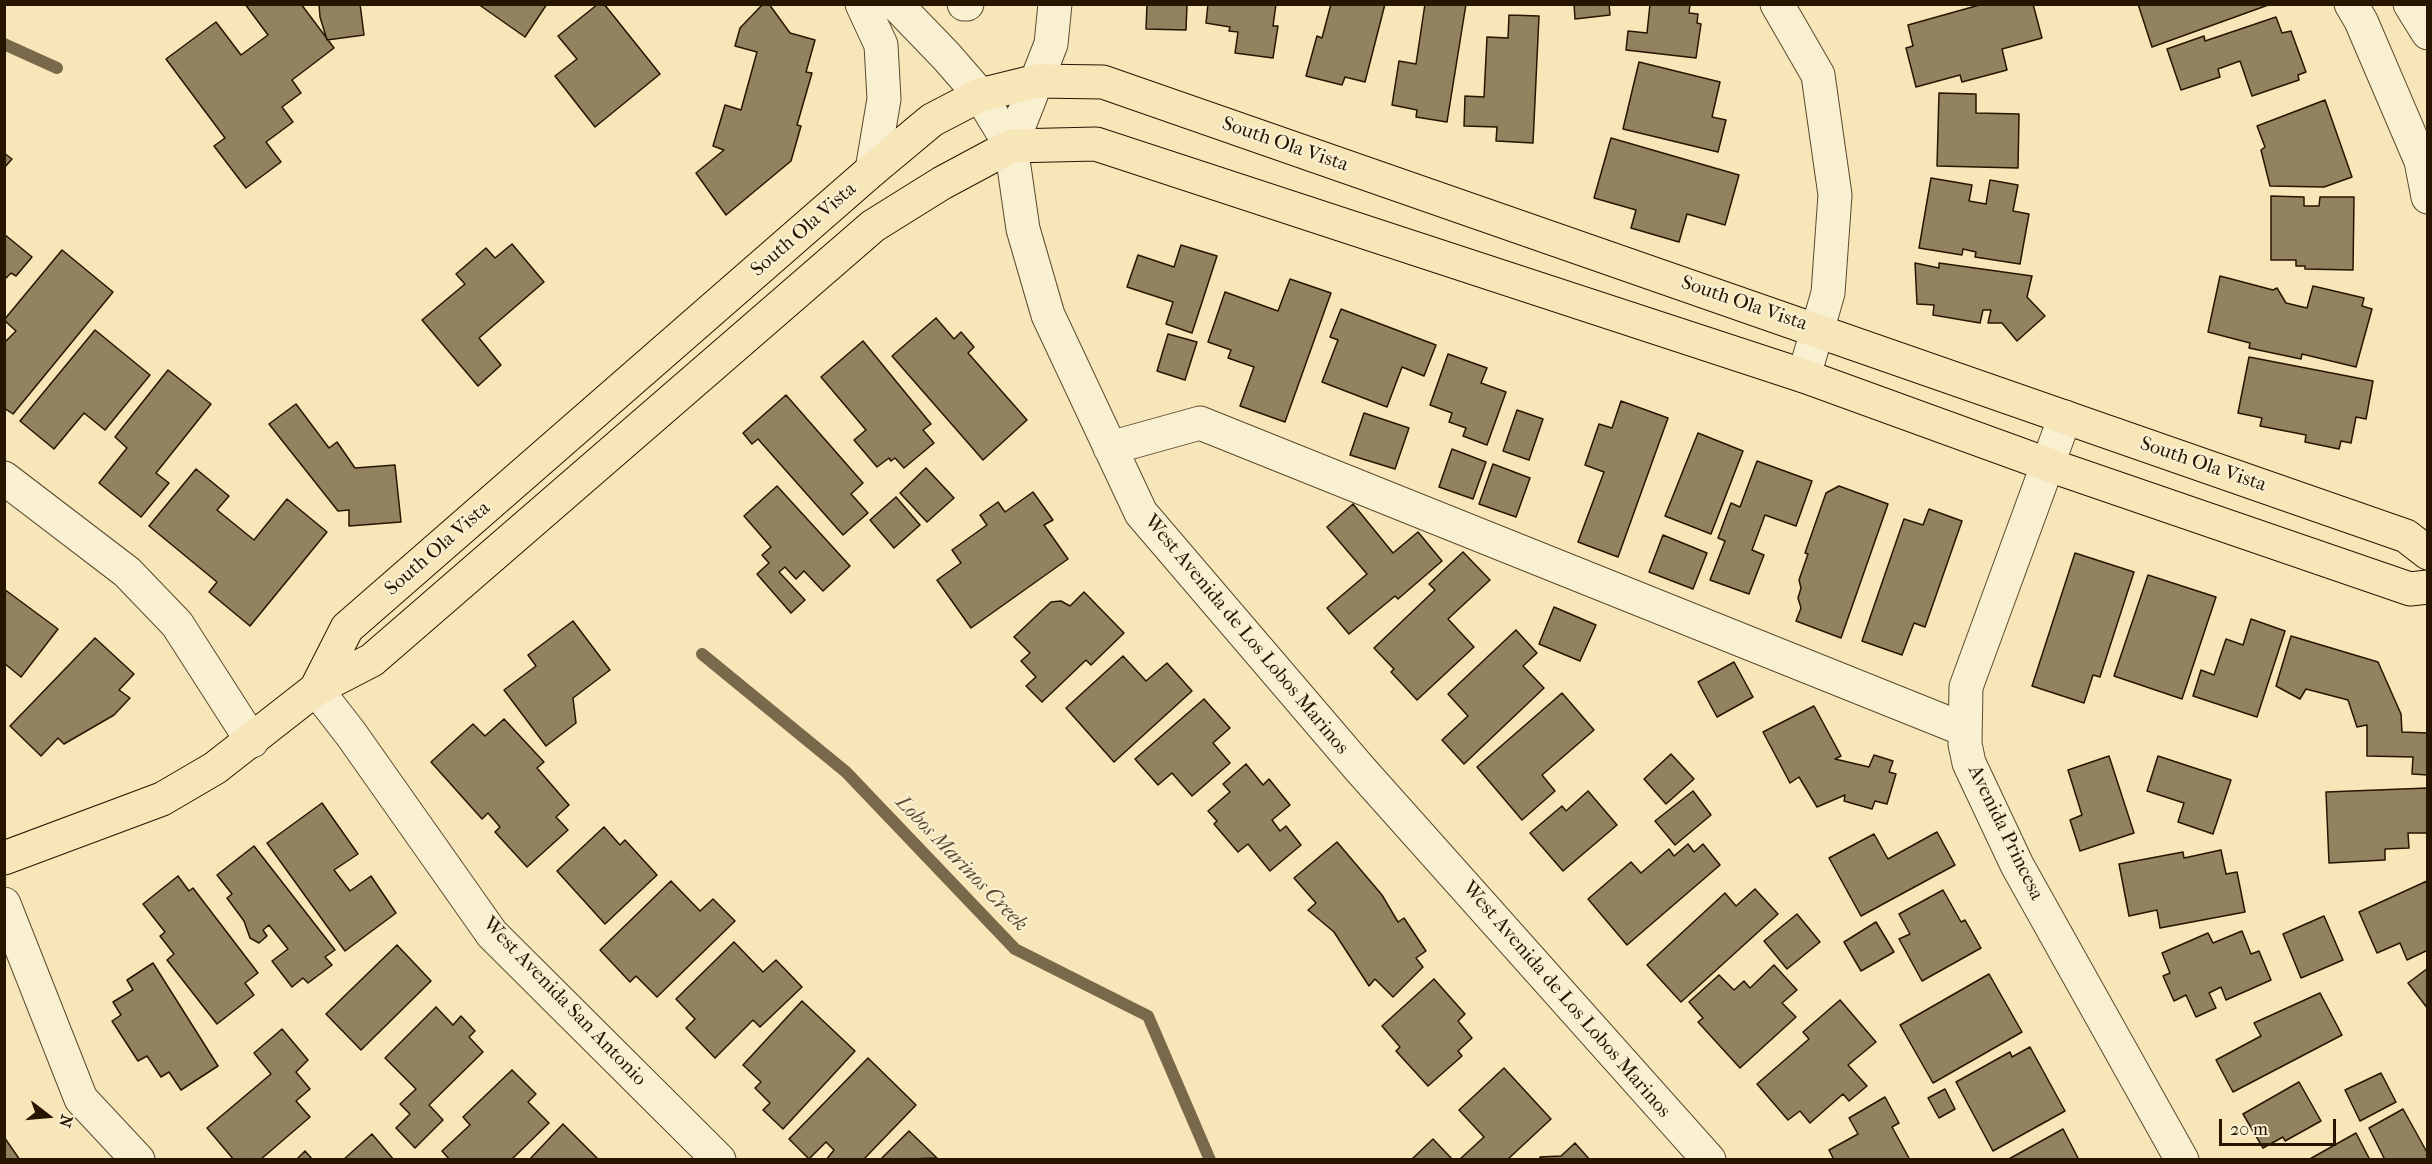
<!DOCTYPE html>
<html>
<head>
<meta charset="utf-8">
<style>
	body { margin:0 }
	#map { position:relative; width:2432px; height:1164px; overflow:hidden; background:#f6e6b8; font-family:"IM FELL French Canon",serif }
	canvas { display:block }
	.frame { position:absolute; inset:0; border:6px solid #271500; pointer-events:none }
	.north { position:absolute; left:18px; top:1086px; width:60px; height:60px; -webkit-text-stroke:4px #f9efd1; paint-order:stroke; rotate:106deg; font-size:16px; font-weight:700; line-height:24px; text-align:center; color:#271500 }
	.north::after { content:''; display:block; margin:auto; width:21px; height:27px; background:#271500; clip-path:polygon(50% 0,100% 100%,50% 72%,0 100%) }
	.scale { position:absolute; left:2219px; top:1119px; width:117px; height:27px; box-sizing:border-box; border:3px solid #271500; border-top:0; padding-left:8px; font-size:18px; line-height:21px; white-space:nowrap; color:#271500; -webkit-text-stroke:4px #f9efd1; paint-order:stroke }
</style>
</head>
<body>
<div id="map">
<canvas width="2432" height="1164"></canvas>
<div class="frame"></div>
<div class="north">N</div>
<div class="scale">20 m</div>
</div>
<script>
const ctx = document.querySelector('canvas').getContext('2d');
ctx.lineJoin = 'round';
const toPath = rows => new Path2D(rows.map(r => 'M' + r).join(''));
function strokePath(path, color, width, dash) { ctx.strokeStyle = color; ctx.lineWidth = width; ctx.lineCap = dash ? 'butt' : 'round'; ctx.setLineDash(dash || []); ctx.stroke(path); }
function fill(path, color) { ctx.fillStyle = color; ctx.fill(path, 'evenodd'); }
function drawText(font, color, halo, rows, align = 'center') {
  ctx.font = font + ' "IM FELL French Canon",serif'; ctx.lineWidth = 4.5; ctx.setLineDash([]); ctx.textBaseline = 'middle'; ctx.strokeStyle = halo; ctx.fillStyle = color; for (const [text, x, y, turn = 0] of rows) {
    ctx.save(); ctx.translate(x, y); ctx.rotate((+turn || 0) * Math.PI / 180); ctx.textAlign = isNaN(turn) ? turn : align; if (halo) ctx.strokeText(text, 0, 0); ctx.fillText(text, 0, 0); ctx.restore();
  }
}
strokePath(toPath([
	[4,44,57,68],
	[702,654,846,772,1015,949,1148,1016,1210,1160]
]), '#796849', 12);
const building = toPath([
	[245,4,301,4,334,48,292,80,301,93,282,107,293,122,266,142,281,162,246,188,214,146,225,138,166,59,216,22,241,55,268,35,245,4],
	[319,4,360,4,364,35,327,40,320,17,319,4],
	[478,4,547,4,525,37,478,4],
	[598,4,604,4,660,74,595,127,555,76,577,59,558,36,598,4],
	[763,4,769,4,790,33,815,40,806,72,812,73,797,125,801,126,791,161,726,215,696,173,724,150,713,146,725,105,741,110,757,52,735,46,740,28,763,4],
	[1147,4,1187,4,1186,30,1146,29,1147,4],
	[1208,4,1276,4,1273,26,1278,26,1273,58,1235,53,1238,32,1229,31,1230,27,1206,23,1208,4],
	[1331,4,1385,4,1365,82,1345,77,1342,85,1306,76,1317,36,1322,38,1331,4],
	[1425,4,1466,4,1447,122,1416,117,1417,110,1392,105,1399,61,1416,64,1425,4],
	[1574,4,1609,4,1610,15,1575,19,1574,4],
	[1650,4,1690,4,1689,13,1698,14,1697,23,1701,24,1696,58,1626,50,1628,31,1647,33,1650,4],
	[1983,4,2033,4,2042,38,2002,49,2007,70,1962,82,1960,75,1916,87,1906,48,1913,46,1908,25,1983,4],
	[2138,4,2271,4,2152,47,2138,4],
	[1509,15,1539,16,1533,143,1496,141,1497,127,1464,126,1465,96,1484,97,1487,37,1508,38,1509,15],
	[2276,17,2282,33,2291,31,2306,72,2298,75,2299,80,2252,96,2240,61,2218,69,2220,77,2181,90,2167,49,2204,36,2205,41,2276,17],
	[1639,62,1720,82,1712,117,1726,120,1718,152,1623,129,1639,62],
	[1939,93,1976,94,1976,113,2019,114,2018,168,1937,166,1939,93],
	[2325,100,2352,177,2324,187,2270,186,2261,150,2265,147,2257,126,2325,100],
	[1611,138,1739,175,1725,225,1687,214,1679,242,1631,228,1636,210,1594,198,1611,138],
	[4,153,12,159,4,168,4,153],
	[1931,178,1972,185,1969,201,1986,204,1990,180,2018,185,2013,211,2029,214,2020,264,1975,257,1976,252,1963,249,1962,255,1919,248,1931,178],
	[2271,196,2304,197,2304,206,2319,206,2320,197,2354,197,2353,270,2305,269,2305,266,2296,266,2296,260,2271,260,2271,196],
	[4,234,32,257,16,276,11,273,4,280,4,234],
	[512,244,544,282,479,338,501,365,478,386,422,320,465,284,456,274,486,248,495,258,512,244],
	[1181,245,1217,256,1192,333,1166,324,1173,302,1127,287,1138,255,1174,267,1181,245],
	[62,250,113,292,13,414,4,408,4,343,16,331,4,320,62,250],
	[1915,263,1939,268,1939,263,2032,276,2027,297,2045,316,2017,341,2002,323,1988,323,1991,310,1983,310,1980,323,1933,315,1934,305,1917,304,1915,263],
	[2220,276,2273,290,2277,288,2286,303,2307,308,2313,286,2364,298,2362,306,2372,309,2356,367,2302,354,2301,359,2249,348,2250,343,2208,332,2220,276],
	[1290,279,1331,293,1285,422,1240,406,1254,367,1228,358,1231,350,1208,342,1225,292,1278,311,1290,279],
	[1341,309,1436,345,1424,376,1402,367,1387,407,1322,382,1338,340,1330,337,1341,309],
	[936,318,954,339,961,332,974,347,968,353,1027,420,983,460,892,356,936,318],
	[95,330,150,375,105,430,84,413,54,449,20,421,95,330],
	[1168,334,1197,342,1185,380,1157,371,1168,334],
	[863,341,931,424,923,430,934,443,904,468,895,458,891,461,889,458,877,467,854,440,866,430,821,377,863,341],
	[1448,354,1487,368,1481,383,1506,392,1487,445,1463,436,1466,428,1449,422,1452,413,1430,405,1448,354],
	[2249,357,2373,381,2366,419,2356,417,2351,443,2341,441,2339,449,2305,442,2306,435,2260,426,2262,418,2238,413,2249,357],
	[168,370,211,404,156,473,169,483,141,517,99,483,127,448,115,437,168,370],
	[786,395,863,483,851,494,868,513,843,535,758,439,752,444,743,433,786,395],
	[1621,401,1668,418,1618,557,1578,542,1604,472,1585,465,1599,424,1612,428,1621,401],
	[296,404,329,448,337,442,355,468,395,465,401,522,349,526,349,510,338,511,269,424,296,404],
	[1517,410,1543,419,1529,460,1503,451,1517,410],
	[1364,413,1409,428,1395,469,1350,455,1364,413],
	[1698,433,1743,451,1711,534,1665,516,1698,433],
	[1452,449,1486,462,1473,499,1439,487,1452,449],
	[1757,461,1812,481,1796,526,1765,515,1752,550,1764,555,1749,594,1710,580,1725,541,1718,538,1731,503,1740,507,1757,461],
	[1493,464,1530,478,1516,517,1479,504,1493,464],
	[926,468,954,498,927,522,900,493,926,468],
	[196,469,229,496,217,510,254,540,287,499,327,532,250,626,209,592,217,582,149,526,196,469],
	[777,486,850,566,823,591,804,571,796,579,785,567,779,572,805,600,791,613,757,574,769,563,762,555,771,547,744,516,777,486],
	[1839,486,1888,504,1841,638,1796,621,1801,608,1798,598,1801,588,1799,580,1808,554,1805,553,1826,493,1839,486],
	[1033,492,1053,520,1044,525,1068,559,971,628,937,580,961,563,952,550,987,525,980,515,998,502,1005,512,1033,492],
	[896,497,920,525,894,548,870,520,896,497],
	[1353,504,1393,553,1418,532,1442,561,1398,599,1395,596,1349,634,1327,608,1367,574,1327,527,1353,504],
	[1929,509,1962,521,1925,627,1914,623,1902,655,1862,641,1904,519,1923,525,1929,509],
	[1663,535,1707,553,1693,589,1649,572,1663,535],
	[1463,552,1490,580,1448,619,1474,647,1417,700,1391,672,1394,669,1374,648,1435,590,1429,584,1463,552],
	[2075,553,2134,572,2100,677,2093,675,2084,703,2032,686,2075,553],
	[2148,575,2216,597,2182,699,2114,676,2148,575],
	[4,589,58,629,21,677,4,663,4,589],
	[1084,592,1124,633,1091,665,1086,660,1042,702,1026,686,1036,677,1021,661,1030,653,1014,637,1051,602,1061,601,1070,606,1084,592],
	[1554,607,1596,625,1580,661,1539,644,1554,607],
	[2251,619,2285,631,2257,717,2193,696,2201,670,2214,675,2226,639,2243,645,2251,619],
	[573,621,610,670,573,698,576,723,546,746,504,690,536,666,528,655,573,621],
	[1516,630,1537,653,1523,666,1544,688,1464,764,1442,740,1468,716,1448,694,1516,630],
	[2291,636,2378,662,2401,714,2402,732,2428,733,2428,775,2412,774,2413,757,2367,756,2367,725,2357,727,2348,700,2306,689,2300,699,2276,686,2291,636],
	[95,638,134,674,119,690,130,698,114,715,64,744,58,738,41,756,10,726,95,638],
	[1123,656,1146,681,1167,663,1192,691,1114,762,1066,708,1123,656],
	[1734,662,1753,697,1717,717,1698,682,1734,662],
	[1562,693,1594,730,1542,775,1555,791,1522,820,1477,767,1562,693],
	[1204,699,1230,728,1213,743,1230,763,1192,796,1172,773,1158,785,1135,759,1204,699],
	[1814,706,1841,756,1835,759,1869,767,1874,755,1893,761,1889,772,1896,774,1887,804,1875,801,1872,809,1844,801,1845,795,1817,807,1799,777,1790,783,1763,732,1814,706],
	[504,719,544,762,537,768,569,805,556,817,568,830,527,867,495,832,500,827,488,813,482,819,431,762,473,724,485,736,504,719],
	[1671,754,1694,779,1666,804,1644,779,1671,754],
	[2109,756,2134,833,2080,851,2070,820,2082,815,2068,770,2109,756],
	[2158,756,2231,780,2213,834,2178,822,2184,803,2147,791,2158,756],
	[1246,764,1263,785,1269,779,1290,805,1272,820,1280,831,1286,826,1301,845,1270,871,1248,844,1238,852,1214,824,1217,821,1208,811,1230,792,1223,784,1246,764],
	[2428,788,2428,833,2408,833,2409,848,2385,849,2385,860,2329,863,2326,792,2428,788],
	[1588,791,1617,825,1563,871,1530,833,1562,806,1566,811,1588,791],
	[1693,791,1711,815,1675,845,1655,821,1693,791],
	[322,803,358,854,334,870,350,891,371,876,396,913,345,951,267,843,322,803],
	[604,827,620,845,625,840,657,875,605,924,557,871,604,827],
	[1937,832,1955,865,1861,916,1829,858,1874,834,1888,859,1937,832],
	[1337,842,1382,895,1398,922,1404,918,1426,951,1416,958,1423,967,1393,997,1375,979,1369,986,1334,932,1308,910,1316,903,1294,878,1337,842],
	[1688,844,1694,852,1703,844,1720,865,1627,945,1588,899,1631,862,1641,873,1669,849,1674,856,1688,844],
	[254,846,335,950,325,957,332,965,308,983,303,978,292,987,272,961,288,949,269,925,263,930,267,936,259,943,250,938,244,921,227,898,232,894,217,875,254,846],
	[2221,850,2226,874,2237,872,2245,912,2160,928,2157,910,2129,916,2119,864,2183,852,2184,858,2221,850],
	[178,876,189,891,193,888,258,973,245,983,254,995,217,1024,167,960,174,954,160,936,165,932,143,904,178,876],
	[671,881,700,911,713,899,735,921,657,997,636,976,630,982,600,950,671,881],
	[2427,881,2428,950,2407,960,2400,943,2377,953,2359,912,2427,881],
	[1755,889,1778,914,1681,1002,1647,965,1725,893,1736,906,1755,889],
	[1943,890,1961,922,1965,920,1981,948,1922,981,1899,939,1910,934,1899,914,1943,890],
	[1797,914,1820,942,1787,969,1764,941,1797,914],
	[2324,916,2343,960,2301,978,2283,934,2324,916],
	[1876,922,1894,952,1861,971,1844,942,1876,922],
	[2242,931,2251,954,2259,951,2271,980,2226,1000,2221,987,2209,993,2216,1008,2196,1017,2186,995,2174,1001,2163,976,2170,973,2162,953,2208,933,2213,943,2242,931],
	[734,942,763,972,776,960,802,987,760,1027,753,1020,715,1058,686,1028,695,1019,676,999,734,942],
	[397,945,431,981,361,1050,326,1014,397,945],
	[153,963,218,1066,181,1090,169,1072,161,1077,147,1056,138,1061,112,1021,121,1015,113,1002,133,990,127,980,153,963],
	[1774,965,1797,990,1782,1003,1796,1017,1740,1068,1698,1022,1703,1018,1689,1002,1719,975,1734,990,1744,981,1750,988,1774,965],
	[2428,968,2428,1009,2408,983,2428,968],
	[1989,974,2022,1032,1933,1083,1900,1025,1989,974],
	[1434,979,1465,1014,1458,1021,1472,1038,1458,1051,1462,1056,1428,1086,1396,1051,1400,1047,1382,1026,1434,979],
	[2320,993,2342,1035,2233,1092,2216,1060,2261,1036,2254,1023,2320,993],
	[1840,1000,1876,1042,1848,1065,1867,1086,1849,1101,1843,1094,1810,1123,1800,1111,1788,1120,1757,1084,1809,1039,1803,1032,1840,1000],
	[802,1001,855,1051,783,1129,763,1110,770,1103,755,1088,761,1082,743,1065,802,1001],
	[436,1007,453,1025,461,1016,475,1031,469,1037,483,1052,429,1105,443,1120,415,1148,396,1128,410,1114,400,1104,416,1089,385,1058,436,1007],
	[282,1029,308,1060,296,1072,310,1089,296,1101,310,1117,260,1160,234,1160,207,1128,271,1074,254,1053,282,1029],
	[2030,1047,2065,1111,1993,1151,1956,1082,2010,1052,2012,1057,2030,1047],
	[868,1058,916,1105,863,1160,826,1160,834,1150,826,1142,809,1159,789,1139,868,1058],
	[1504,1068,1551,1119,1507,1160,1459,1160,1484,1137,1459,1110,1504,1068],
	[512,1070,536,1094,528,1102,549,1123,511,1160,450,1160,442,1151,470,1125,463,1117,512,1070],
	[2381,1073,2396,1102,2360,1121,2345,1090,2381,1073],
	[2299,1082,2321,1121,2285,1141,2283,1137,2263,1148,2243,1114,2299,1082],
	[1945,1089,1955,1109,1939,1118,1928,1098,1945,1089],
	[1885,1097,1899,1123,1892,1127,1910,1160,1834,1160,1829,1150,1858,1134,1849,1118,1885,1097],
	[2403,1109,2428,1154,2428,1160,2385,1160,2369,1128,2403,1109],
	[563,1124,599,1160,529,1160,563,1124],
	[2063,1129,2079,1160,2007,1160,2063,1129],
	[909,1131,937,1158,880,1160,909,1131],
	[2356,1133,2370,1160,2308,1160,2356,1133],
	[372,1134,394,1160,343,1160,372,1134],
	[4,1137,20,1160,4,1160,4,1137],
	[1433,1139,1453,1160,1411,1160,1433,1139],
	[1575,1143,1590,1160,1540,1160,1540,1157,1561,1156,1575,1143],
	[305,1151,313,1160,296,1160,305,1151]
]);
fill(building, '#938260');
strokePath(building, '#271500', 1.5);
const minor = toPath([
	[862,4,881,45,884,99,872,170],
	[896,4,947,57,980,95,1011,146,1023,229,1048,315,1141,513,1360,769,1709,1160],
	[964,4,967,4],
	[1777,4,1818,75,1835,195,1828,293,1804,376],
	[2351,4,2361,21,2421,161,2428,197],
	[2410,4,2428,33],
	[1011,146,1051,44,1055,4],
	[2065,417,1966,687,1965,744,1969,763,2017,865,2182,1160],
	[1110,448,1200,423,1963,729],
	[4,478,127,572,177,624,252,741],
	[316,689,351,734,492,934,719,1160],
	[4,904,81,1099,138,1160]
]);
const major = toPath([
	[316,689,347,628,872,170,932,120,980,95,1037,81,1103,82,2406,536,2428,553],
	[4,858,162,799,215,768,316,689,372,660,873,226,942,183,1011,146,1096,144,1804,376,2049,465,2410,589,2428,587]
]);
strokePath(minor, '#5b492e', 35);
strokePath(major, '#271500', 35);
strokePath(minor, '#f9efd1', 33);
strokePath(major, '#f6e6b8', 33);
drawText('20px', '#271500', '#f9efd1', [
	["South Ola Vista",1285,145,19],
	["South Ola Vista",804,230,-41],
	["South Ola Vista",1744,304,19],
	["South Ola Vista",2203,465,19],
	["South Ola Vista",438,549,-41],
	["West Avenida de Los Lobos Marinos",1246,635,50],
	["Avenida Princesa",2005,833,64],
	["West Avenida de Los Lobos Marinos",1566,1000,49],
	["West Avenida San Antonio",564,1002,46]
]);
drawText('italic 21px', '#5e4c30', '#f9efd1', [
	["Lobos Marinos Creek",961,864,46]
]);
</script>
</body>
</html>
